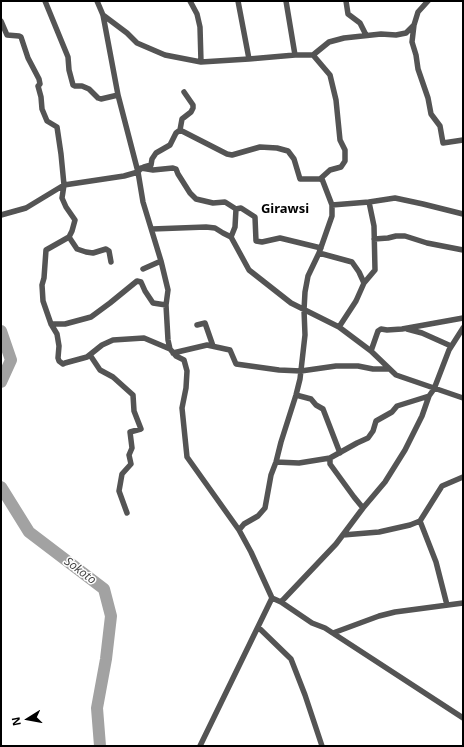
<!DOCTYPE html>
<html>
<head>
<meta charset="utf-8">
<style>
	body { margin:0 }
	#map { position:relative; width:464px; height:747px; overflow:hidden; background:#fff; font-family:"Noto Sans",sans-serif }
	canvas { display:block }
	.frame { position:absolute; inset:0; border:2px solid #000; pointer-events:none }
	.north { position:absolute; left:8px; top:699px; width:40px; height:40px; -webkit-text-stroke:3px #fff; paint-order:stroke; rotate:259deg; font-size:11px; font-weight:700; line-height:16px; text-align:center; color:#000 }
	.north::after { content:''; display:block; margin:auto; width:14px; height:18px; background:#000; clip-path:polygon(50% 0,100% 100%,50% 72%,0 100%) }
</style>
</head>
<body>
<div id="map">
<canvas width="464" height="747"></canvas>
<div class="frame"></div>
<div class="north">N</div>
</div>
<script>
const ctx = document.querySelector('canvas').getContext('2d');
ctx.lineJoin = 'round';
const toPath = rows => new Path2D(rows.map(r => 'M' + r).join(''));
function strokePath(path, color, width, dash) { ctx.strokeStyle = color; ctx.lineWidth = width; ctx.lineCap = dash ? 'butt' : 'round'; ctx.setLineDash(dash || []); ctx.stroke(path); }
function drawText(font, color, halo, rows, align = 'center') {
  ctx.font = font + ' "Noto Sans",sans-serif'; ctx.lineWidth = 3; ctx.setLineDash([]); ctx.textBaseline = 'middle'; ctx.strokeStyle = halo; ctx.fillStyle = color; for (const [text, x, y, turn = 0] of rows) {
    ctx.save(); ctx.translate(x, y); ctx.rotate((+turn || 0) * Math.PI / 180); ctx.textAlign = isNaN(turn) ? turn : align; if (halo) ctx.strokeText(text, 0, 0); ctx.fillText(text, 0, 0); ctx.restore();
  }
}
strokePath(toPath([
	[1,331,11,360,1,382],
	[1,487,29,532,104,589,111,616,106,659,97,708,100,746]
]), '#a2a2a2', 12);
strokePath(toPath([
	[45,1,68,57,69,70,73,85,75,86,82,86,89,89,98,98,101,99,118,95],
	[97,1,103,15,118,95,138,172,143,202,161,261,168,290,166,305,168,340,170,349,176,356,184,360,187,371,186,388,182,408,187,457,239,530,251,552,272,598,281,602,312,623,325,628,463,718],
	[190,1,197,14,200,27,201,62],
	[238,1,249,59],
	[286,1,295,55],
	[346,1,348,14,360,23,366,35],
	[103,15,127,33,137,43,165,55,201,62,249,59,295,55,313,55,329,42,344,38,381,34,396,35,406,33,414,25,418,12,428,1],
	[1,21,7,35,19,36,21,37,28,58,39,79,40,84,38,86,41,97,42,109,47,121,57,127,61,154,64,185,62,198,66,207,75,220,72,231,69,237,46,250,44,278,42,285,43,301,51,324,57,334,59,346,58,358,59,361,63,364,65,363,87,357,102,345,113,340,144,338,170,349],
	[414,25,412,42,416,55,418,69,428,98,431,114,440,126,443,143,463,140],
	[313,55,330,75,336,100,340,140,345,150,345,161,341,167,330,170,320,179],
	[180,130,227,154,232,155,260,147,277,148,288,151,294,159,300,179,322,179,332,205,332,216,319,253,308,276,305,292,304,310,305,335,300,379,296,395,281,442,276,462,271,475,265,508,258,516,244,524,239,530],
	[144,167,151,165,152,159,156,153,170,145,176,133,180,130,182,119,191,112,193,108,193,105,184,92],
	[369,202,395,198,423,204,463,214],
	[332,205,369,202,374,226,375,270,364,283],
	[1,215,26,208,64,185,124,176,138,172,141,168,153,170,173,168,176,169,178,174,190,193,196,199,213,203,225,202,236,209,241,208,255,217,256,241,262,242,280,238,321,248],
	[152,229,206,227,215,228,223,233,231,237,249,270,291,303,339,327,371,351,396,375,463,398],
	[69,237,77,249,86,252,93,253,106,249,109,251,111,262],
	[231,237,235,227,236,209],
	[374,239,388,238,396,236,405,236,427,243,463,250],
	[319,253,352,262,359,272,364,283,356,301,339,327],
	[143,269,161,261],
	[51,324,65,324,91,317,110,303,137,281,141,282,145,291,153,303,166,305],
	[197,325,205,323,213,346],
	[407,329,422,333,451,346],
	[371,351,378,331,381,329,387,330,402,329,463,318],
	[173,353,207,345,230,350,236,364,279,370,301,371,336,366,358,366,373,369,389,369],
	[90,355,100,370,113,377,133,395,134,411,141,429,130,432,132,448,129,455,131,464,122,474,119,491,127,513],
	[296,395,311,399,316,405,323,409,340,453],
	[330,458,330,464,354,497,363,508],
	[276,462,299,463,330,458,357,443,368,438,373,431,376,421,392,412,397,406,429,396],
	[420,521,436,562,447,605],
	[343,535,379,532,410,525,420,521,442,486,463,477],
	[281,602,336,544,363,508,385,482,405,450,422,416,429,396,434,389,449,350,463,328],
	[258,627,291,659,305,695,322,746],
	[333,633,379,616,395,612,463,603],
	[200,746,272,598]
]), '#545454', 5.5);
drawText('italic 12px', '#434343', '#fff', [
	["Sokoto",80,571,37]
]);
drawText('bold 13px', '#000', '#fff', [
	["Girawsi",285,209]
]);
</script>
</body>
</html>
